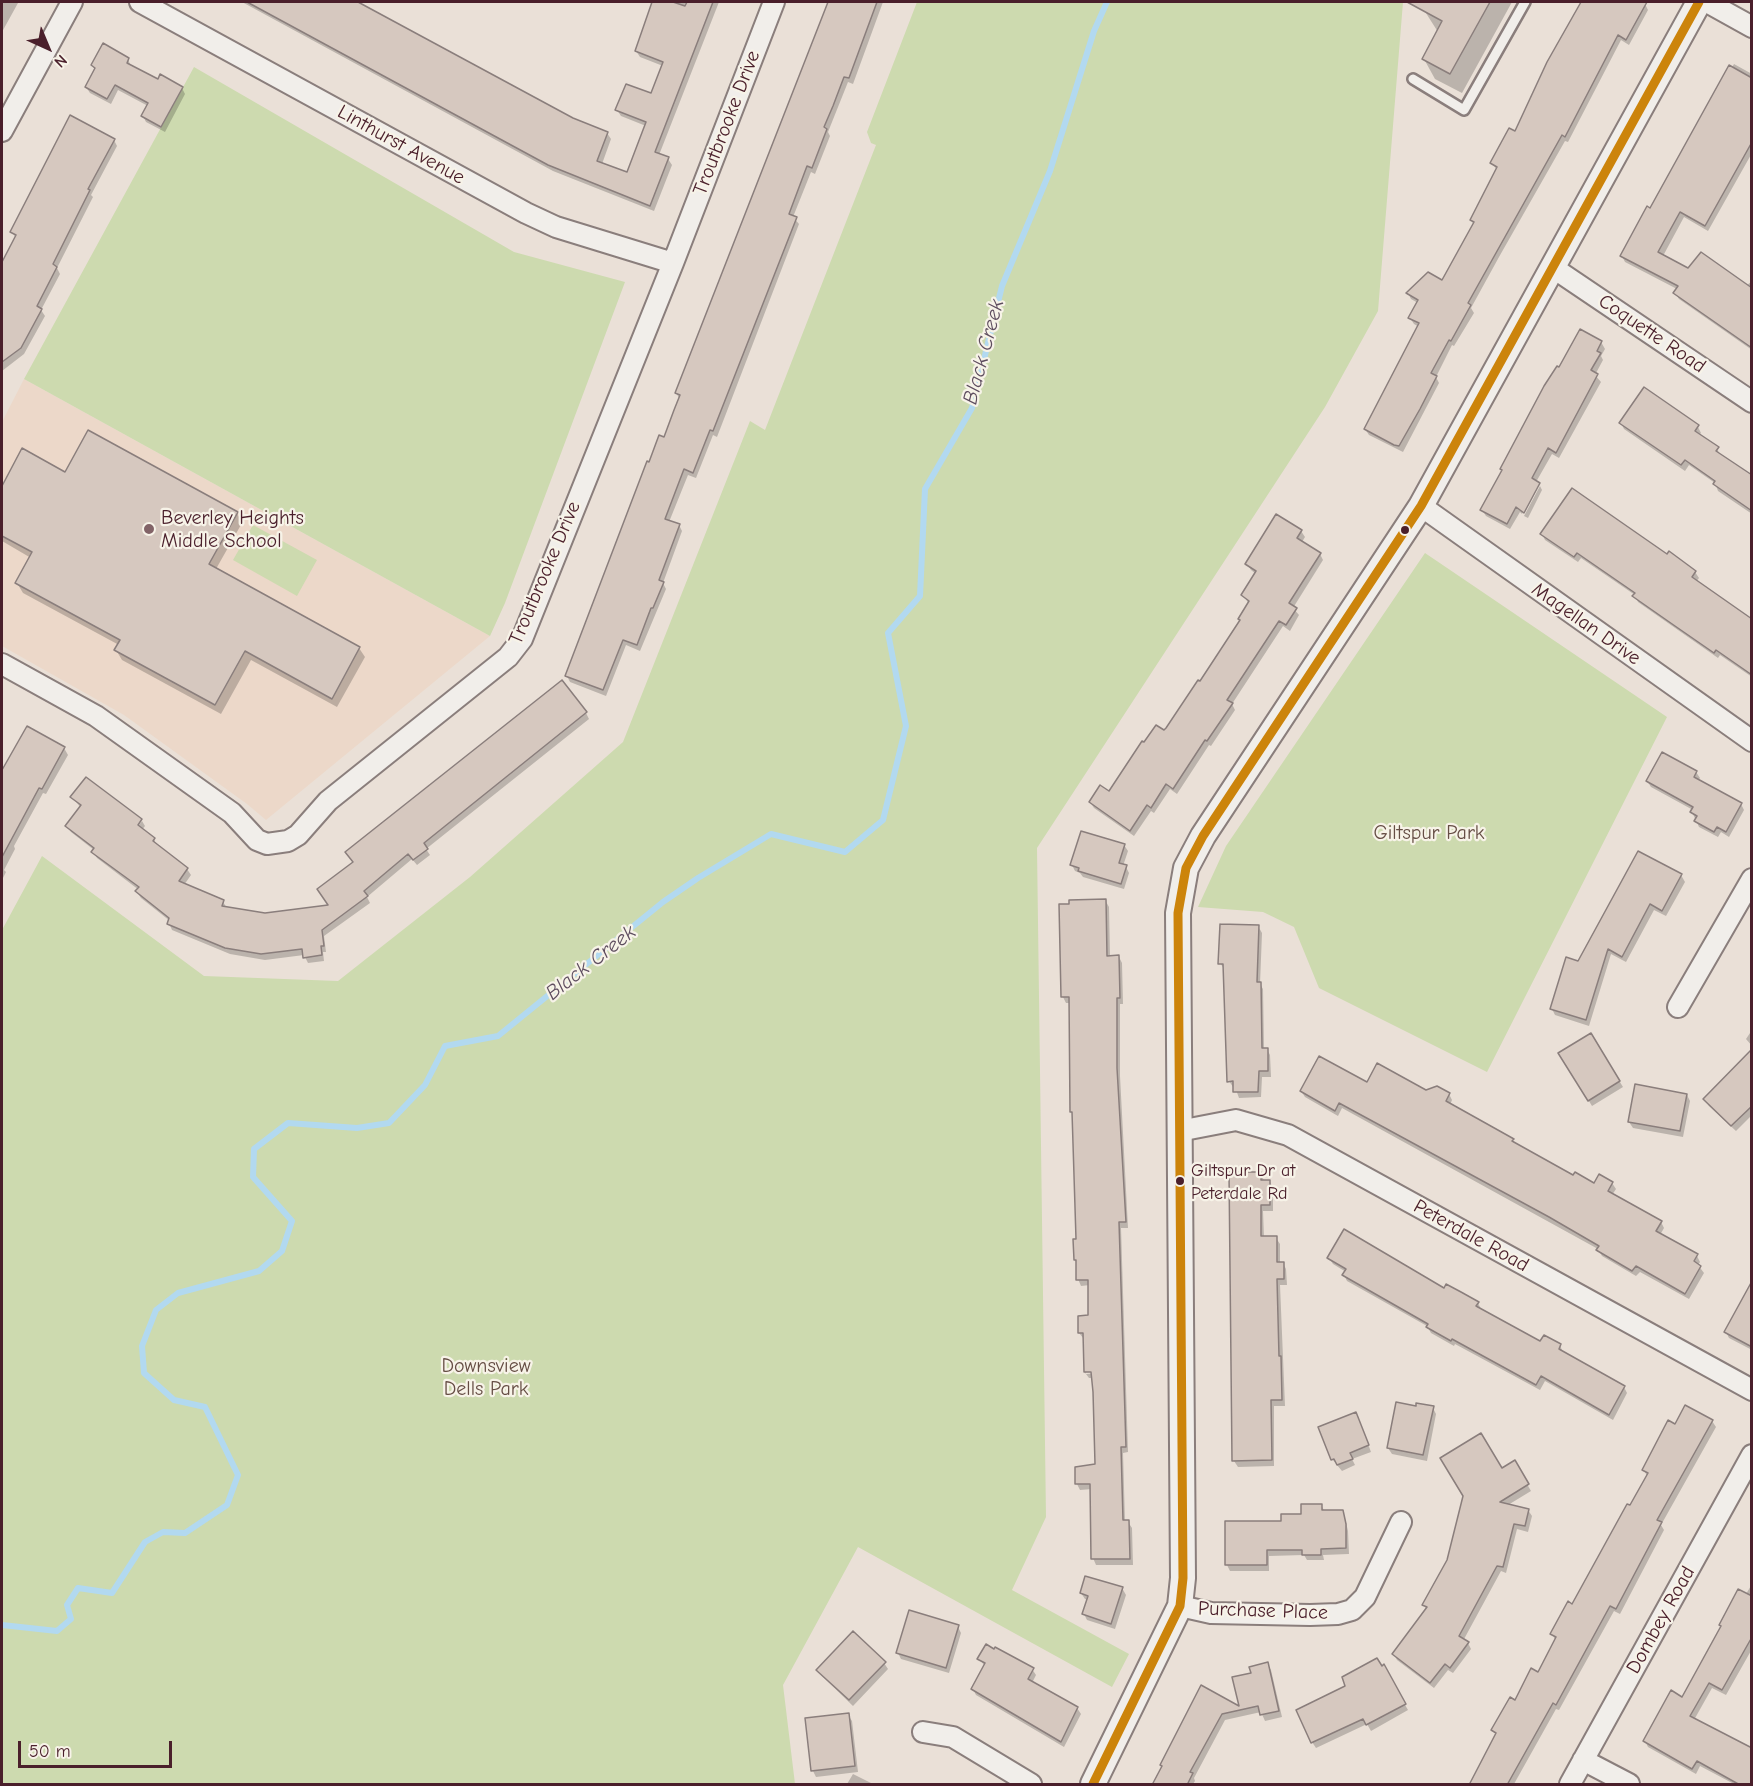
<!DOCTYPE html>
<html>
<head>
<meta charset="utf-8">
<style>
	body { margin:0 }
	#map { position:relative; width:1753px; height:1786px; overflow:hidden; background:#eae0d7; font-family:"Comic Neue",sans-serif }
	canvas { display:block }
	.frame { position:absolute; inset:0; border:3px solid #4a1f2b; pointer-events:none }
	.north { position:absolute; left:18px; top:18px; width:60px; height:60px; -webkit-text-stroke:4px #f7f3e8; paint-order:stroke; rotate:136deg; font-size:16px; font-weight:700; line-height:24px; text-align:center; color:#4a1f2b }
	.north::after { content:''; display:block; margin:auto; width:21px; height:27px; background:#4a1f2b; clip-path:polygon(50% 0,100% 100%,50% 72%,0 100%) }
	.scale { position:absolute; left:18px; top:1741px; width:154px; height:27px; box-sizing:border-box; border:3px solid #4a1f2b; border-top:0; padding-left:8px; font-size:18px; line-height:21px; white-space:nowrap; color:#4a1f2b; -webkit-text-stroke:4px #f7f3e8; paint-order:stroke }
</style>
</head>
<body>
<div id="map">
<canvas width="1753" height="1786"></canvas>
<div class="frame"></div>
<div class="north">N</div>
<div class="scale">50 m</div>
</div>
<script>
const ctx = document.querySelector('canvas').getContext('2d');
ctx.lineJoin = 'round';
function fill(path, color) { ctx.fillStyle = color; ctx.fill(path, 'evenodd'); }
const toPath = rows => new Path2D(rows.map(r => 'M' + r).join(''));
function strokePath(path, color, width, dash) { ctx.strokeStyle = color; ctx.lineWidth = width; ctx.lineCap = dash ? 'butt' : 'round'; ctx.setLineDash(dash || []); ctx.stroke(path); }
function drawText(font, color, halo, rows, align = 'center') {
  ctx.font = font + ' "Comic Neue",sans-serif'; ctx.lineWidth = 4.5; ctx.setLineDash([]); ctx.textBaseline = 'middle'; ctx.strokeStyle = halo; ctx.fillStyle = color; for (const [text, x, y, turn = 0] of rows) {
    ctx.save(); ctx.translate(x, y); ctx.rotate((+turn || 0) * Math.PI / 180); ctx.textAlign = isNaN(turn) ? turn : align; if (halo) ctx.strokeText(text, 0, 0); ctx.fillText(text, 0, 0); ctx.restore();
  }
}
fill(toPath([
	[24,379,490,636,266,820,247,804,124,715,2,646,2,422]
]), '#ecd8c9');
fill(toPath([
	[917,2,1403,2,1378,311,1325,407,1037,848,1046,1517,1012,1590,1129,1654,1112,1687,858,1547,783,1685,795,1784,2,1784,2,930,42,856,204,976,338,981,470,877,623,742,750,421,765,430,876,145,871,143,867,132],
	[194,67,514,252,625,282,505,603,490,636,24,379],
	[253,525,317,560,297,596,233,560],
	[1425,553,1667,717,1487,1072,1319,988,1294,927,1263,912,1198,907,1226,846]
]), '#cddaaf');
fill(toPath([
	[2,2,18,3,2,32],
	[242,2,356,2,572,120,607,133,611,139,602,164,628,174,646,126,621,116,617,110,652,95,663,66,640,57,636,51,655,2,719,2,659,155,668,159,672,165,654,211,553,171],
	[830,2,883,2,853,84,848,82,828,132,830,136,815,174,811,172,793,217,799,224,717,437,713,435,696,478,688,475,669,522,679,525,682,531,663,583,666,589,640,651,626,645,606,696,570,682,567,676,650,464,664,438,680,399,676,393,817,39],
	[1429,2,1512,2,1462,93,1435,79,1424,59,1438,32,1424,10],
	[1583,2,1646,2,1645,4,1648,10,1629,45,1621,40,1568,142,1565,141,1499,257,1471,308,1474,313,1454,346,1452,345,1436,377,1439,383,1403,452,1369,435,1365,429,1419,327,1414,324,1410,318,1418,303,1411,299,1408,293,1443,282,1474,225,1471,220,1497,170,1492,163,1515,133,1548,63],
	[128,59,131,67,158,81,182,88,185,94,165,132,146,122,143,116,148,106,118,90,111,104,90,93,86,87,95,70,92,65],
	[1734,64,1752,74,1752,153,1708,231,1684,217,1663,256,1689,270,1746,286,1752,281,1752,350,1679,299,1675,293,1677,289,1625,262,1622,256,1651,210],
	[114,140,117,146,91,195,93,197,57,268,60,274,41,310,45,316,24,354,2,371,2,293,5,286,2,284,2,265,16,238,12,232],
	[1601,342,1605,349,1601,356,1603,360,1595,375,1601,382,1559,458,1552,454,1536,482,1540,485,1537,485,1522,514,1520,512,1510,529,1486,516,1482,510,1560,369],
	[1621,423,1698,427,1701,433,1699,435,1717,448,1720,456,1752,477,1752,514,1718,491,1715,483,1689,465,1685,471,1624,429],
	[23,450,66,474,237,513,242,523,216,569,359,648,365,657,337,707,251,660,221,714,122,660,116,650,119,645,23,593,17,583,31,558,2,541,2,489],
	[1540,486,1542,490,1528,518,1524,516],
	[1277,516,1301,531,1305,537,1302,542,1320,554,1323,560,1293,608,1299,615,1290,631,1283,626,1232,704,1235,710,1211,746,1209,745,1177,794,1170,789,1154,813,1151,811,1134,836,1094,808,1090,802,1109,793,1163,732,1201,683,1241,621,1249,604,1243,595,1256,574,1251,570,1247,564],
	[1542,534,1667,556,1695,572,1699,578,1696,582,1752,620,1752,677,1720,655,1718,658,1638,602,1635,595,1581,558,1578,562,1545,540],
	[586,713,589,719,426,849,430,855,417,865,412,859,367,897,370,903,324,936,326,952,323,952,324,961,308,963,304,955,265,960,230,954,172,930,169,923,170,921,141,898,137,892,139,890,97,858,93,852,94,850,71,832,67,826,81,808,72,797,140,820,134,832,142,821,145,826,142,830,154,839,157,846,187,869,191,875,184,885,223,902,227,908,265,915,330,906],
	[28,728,64,748,68,755,46,794,43,793,14,846,15,849,4,870,6,872,2,880,2,773],
	[1696,772,1700,778,1698,781,1741,804,1744,810,1729,837,1721,832,1718,837,1699,827,1692,812,1693,810,1651,787,1647,781],
	[1124,845,1128,851,1123,866,1126,867,1129,873,1124,889,1083,877,1080,873,1075,871,1072,865],
	[1639,853,1681,875,1685,882,1666,916,1654,910,1626,962,1611,954,1589,1026,1555,1015,1552,1009],
	[1105,900,1109,907,1110,957,1119,957,1122,963,1123,1004,1120,1004,1120,1076,1128,1228,1121,1228,1128,1452,1123,1453,1125,1522,1128,1522,1132,1528,1133,1565,1096,1565,1093,1558,1092,1489,1080,1490,1077,1484,1096,1466,1093,1378,1089,1378,1086,1374,1099,1373,1086,1371,1086,1374,1085,1372,1084,1339,1079,1333,1090,1317,1090,1285,1081,1286,1078,1279,1077,1264,1075,1260,1078,1241,1074,1116,1071,1112,1070,1003,1066,1003,1063,997],
	[1258,926,1262,933,1260,984,1263,989,1264,1049,1267,1049,1270,1055,1271,1077,1262,1077,1261,1097,1239,1098,1235,1087,1233,1087,1229,1081,1225,970,1220,963],
	[1752,1030,1752,1046,1746,1039],
	[1591,1035,1623,1087,1592,1106,1560,1054],
	[1752,1052,1752,1115,1736,1131,1709,1106,1705,1100],
	[1367,1084,1449,1094,1452,1100,1450,1105,1512,1140,1515,1145,1574,1177,1594,1185,1612,1183,1616,1189,1612,1195,1661,1222,1664,1228,1660,1235,1697,1256,1700,1262,1698,1265,1704,1273,1689,1299,1640,1272,1636,1276,1602,1256,1598,1249,1342,1108,1338,1116,1305,1097,1301,1091],
	[1687,1095,1690,1101,1683,1137,1633,1128,1629,1122],
	[1260,1174,1264,1180,1270,1182,1273,1188,1273,1211,1263,1211,1264,1238,1276,1238,1280,1244,1280,1263,1283,1263,1286,1269,1287,1285,1280,1285,1285,1406,1274,1406,1274,1466,1238,1467,1234,1461],
	[1329,1258,1444,1290,1478,1303,1481,1309,1540,1343,1560,1345,1563,1353,1624,1387,1627,1393,1613,1420,1545,1381,1540,1390,1455,1344,1454,1346,1431,1333,1427,1326,1347,1281,1344,1275,1346,1272,1333,1264],
	[1752,1285,1752,1350,1729,1338,1726,1332],
	[1417,1408,1433,1408,1436,1414,1427,1461,1392,1454,1388,1448],
	[1359,1420,1371,1452,1352,1459,1355,1465,1342,1471,1332,1459],
	[1712,1421,1716,1427,1661,1525,1664,1530,1620,1614,1614,1611,1559,1710,1556,1709,1514,1784,1471,1784,1496,1735,1493,1730,1538,1674,1556,1641,1552,1634,1573,1606,1630,1507,1647,1476,1644,1470,1675,1426],
	[1514,1462,1531,1491,1508,1505,1528,1510,1532,1516,1528,1532,1517,1529,1506,1573,1501,1571,1463,1641,1468,1643,1471,1649,1453,1673,1448,1670,1434,1688,1397,1660,1394,1654,1427,1610,1424,1605,1501,1470],
	[1321,1505,1325,1512,1342,1511,1345,1518,1348,1531,1349,1554,1323,1555,1324,1560,1307,1560,1304,1555,1269,1556,1269,1571,1230,1571,1227,1565,1226,1523,1283,1522,1303,1515],
	[1752,1584,1752,1649,1726,1695,1712,1688,1694,1720,1752,1784,1734,1784,1700,1766,1696,1774,1648,1747,1645,1741,1683,1699],
	[1122,1588,1126,1595,1115,1629,1087,1620,1084,1614,1088,1600,1085,1599,1081,1593],
	[958,1627,961,1633,949,1673,901,1659,898,1653],
	[979,1659,1032,1669,1036,1675,1032,1683,1077,1708,1081,1714,1064,1747,976,1695,973,1689,985,1666],
	[884,1663,888,1669,853,1706,822,1676,818,1670],
	[1267,1664,1271,1670,1282,1717,1265,1721,1261,1712,1225,1720,1194,1778,1195,1781,1193,1784,1153,1784,1202,1687,1241,1709,1253,1674],
	[1383,1667,1408,1710,1371,1731,1367,1724,1316,1748,1312,1742],
	[848,1715,852,1721,858,1772,816,1777,813,1771],
	[853,1774,873,1784,847,1784]
]), '#0003');
strokePath(toPath([
	[2,1625,57,1631,71,1619,67,1605,78,1588,112,1593,145,1542,163,1532,185,1533,227,1505,238,1475,205,1407,174,1400,144,1373,142,1346,156,1310,178,1293,259,1271,282,1251,292,1221,253,1177,254,1149,288,1123,357,1128,389,1123,425,1085,445,1046,498,1036,663,902,698,878,771,834,845,852,883,820,906,726,888,633,920,596,925,489,972,408,1002,286,1050,171,1094,31,1107,2]
]), '#b2d9f0', 6);
const building = toPath([
	[247,2,358,2,573,118,608,132,597,161,627,172,646,122,615,110,626,84,651,93,663,62,635,51,652,2,673,2,685,6,687,2,713,2,655,152,669,157,650,206,548,165,247,2],
	[828,2,877,2,849,78,844,77,833,106,824,127,827,129,812,168,807,166,789,214,797,217,713,431,710,430,693,473,684,469,665,519,680,524,659,580,664,582,653,608,651,608,637,645,623,640,603,690,565,676,647,461,649,462,659,435,664,437,674,410,680,395,675,393,828,2],
	[1407,2,1490,2,1450,74,1422,59,1442,21,1407,2],
	[1581,2,1647,2,1626,40,1618,35,1565,137,1562,135,1468,303,1471,305,1451,341,1449,340,1431,373,1437,376,1420,409,1399,446,1394,445,1364,429,1419,323,1408,318,1418,300,1406,293,1428,272,1442,280,1474,222,1470,220,1497,167,1490,163,1509,128,1515,131,1547,62,1581,2],
	[103,43,129,58,127,63,158,79,160,74,183,87,161,127,141,116,148,103,115,85,107,99,85,87,95,68,91,65,103,43],
	[1729,65,1752,78,1752,142,1705,226,1680,212,1658,252,1688,268,1701,252,1752,288,1752,348,1673,293,1678,286,1620,256,1647,206,1650,208,1729,65],
	[70,115,115,139,88,189,90,190,53,264,57,267,37,306,42,309,21,348,2,362,2,262,16,235,10,232,70,115],
	[1580,329,1602,341,1597,351,1601,353,1591,370,1598,374,1556,453,1548,448,1532,478,1540,483,1524,513,1516,507,1507,524,1480,510,1502,470,1500,469,1544,386,1557,366,1559,367,1580,329],
	[1644,387,1699,425,1695,431,1719,447,1716,451,1752,475,1752,511,1713,484,1715,481,1685,460,1681,465,1619,423,1644,387],
	[88,430,238,512,209,564,360,647,332,699,245,651,215,705,114,650,120,640,15,583,32,552,2,536,2,486,22,448,65,472,88,430],
	[1572,488,1667,554,1669,551,1696,571,1692,577,1752,619,1752,675,1716,650,1714,653,1675,626,1632,596,1635,593,1577,553,1574,557,1540,534,1572,488],
	[1276,514,1302,530,1297,538,1321,553,1289,603,1297,608,1286,625,1279,621,1227,700,1233,703,1207,741,1205,740,1173,789,1166,784,1151,808,1147,805,1130,831,1089,802,1100,785,1109,791,1142,741,1144,742,1156,725,1164,730,1166,728,1198,680,1200,681,1240,620,1238,619,1249,601,1241,595,1256,571,1245,564,1276,514],
	[562,680,587,712,424,843,428,849,413,860,408,854,364,891,368,896,322,930,324,946,321,946,322,955,303,958,302,949,261,954,225,948,167,924,169,918,135,891,139,887,91,852,94,848,65,826,81,805,70,797,86,777,142,819,138,825,155,838,153,841,188,868,179,881,224,900,222,906,265,913,328,905,317,889,353,862,345,852,562,680],
	[27,726,65,747,42,789,39,788,2,857,2,770,27,726],
	[1662,752,1697,771,1694,777,1742,803,1726,832,1717,827,1714,832,1694,821,1697,816,1690,812,1693,807,1646,781,1662,752],
	[1081,831,1125,844,1119,863,1127,865,1121,884,1078,871,1079,868,1070,865,1081,831],
	[1638,851,1682,874,1662,911,1650,904,1622,957,1608,949,1586,1020,1550,1009,1566,957,1578,961,1638,851],
	[1106,899,1107,956,1119,955,1120,998,1117,998,1117,1068,1126,1222,1119,1222,1126,1447,1121,1447,1123,1520,1129,1520,1130,1559,1091,1559,1090,1484,1075,1484,1075,1467,1095,1464,1093,1392,1091,1372,1084,1372,1083,1333,1078,1333,1078,1316,1088,1315,1088,1280,1076,1280,1076,1260,1074,1260,1073,1239,1076,1239,1072,1112,1070,1112,1069,997,1061,997,1059,904,1069,904,1069,900,1106,899],
	[1220,924,1259,925,1257,982,1261,982,1262,1048,1268,1048,1268,1071,1259,1071,1258,1092,1233,1092,1233,1081,1227,1082,1223,964,1218,964,1220,924],
	[1591,1033,1620,1081,1588,1101,1558,1053,1591,1033],
	[1752,1049,1752,1106,1731,1126,1703,1099,1752,1049],
	[1319,1056,1367,1082,1377,1063,1426,1090,1437,1086,1450,1093,1446,1101,1514,1139,1512,1141,1573,1175,1575,1172,1594,1183,1599,1174,1613,1182,1608,1191,1662,1221,1656,1231,1698,1254,1694,1261,1701,1266,1685,1294,1636,1266,1632,1271,1596,1250,1599,1246,1549,1217,1339,1103,1335,1111,1300,1091,1319,1056],
	[1635,1084,1687,1094,1680,1131,1628,1122,1635,1084],
	[1229,1172,1261,1172,1261,1180,1270,1180,1270,1205,1261,1205,1261,1236,1277,1236,1277,1262,1284,1262,1284,1279,1277,1279,1279,1356,1281,1356,1282,1400,1271,1400,1272,1460,1232,1461,1229,1172],
	[1344,1229,1444,1288,1446,1284,1461,1292,1479,1302,1476,1306,1540,1341,1544,1335,1561,1344,1559,1349,1625,1386,1609,1415,1541,1376,1536,1385,1452,1339,1451,1341,1426,1327,1428,1324,1342,1275,1346,1269,1327,1258,1344,1229],
	[1752,1281,1752,1347,1724,1332,1752,1281],
	[1396,1402,1416,1406,1416,1403,1434,1406,1423,1455,1387,1448,1396,1402],
	[1685,1405,1713,1420,1657,1520,1662,1522,1616,1609,1610,1606,1556,1705,1553,1703,1507,1785,1469,1785,1496,1733,1491,1730,1510,1697,1515,1700,1531,1668,1538,1672,1556,1637,1550,1634,1568,1601,1572,1604,1627,1504,1630,1505,1648,1473,1642,1470,1668,1420,1675,1424,1685,1405],
	[1356,1412,1369,1445,1350,1453,1353,1459,1337,1465,1334,1459,1331,1460,1318,1427,1356,1412],
	[1481,1433,1502,1468,1515,1460,1529,1484,1500,1502,1529,1509,1525,1526,1514,1524,1503,1567,1497,1566,1459,1636,1469,1642,1450,1668,1445,1664,1430,1683,1392,1654,1427,1607,1422,1605,1447,1560,1463,1496,1440,1458,1481,1433],
	[1301,1504,1322,1504,1322,1510,1343,1510,1346,1524,1346,1548,1321,1549,1321,1555,1302,1555,1302,1550,1267,1550,1267,1565,1225,1565,1225,1521,1281,1521,1281,1514,1301,1514,1301,1504],
	[1085,1576,1123,1587,1111,1624,1082,1614,1088,1596,1080,1593,1085,1576],
	[1738,1589,1752,1596,1752,1637,1722,1690,1709,1683,1690,1716,1752,1748,1752,1785,1740,1785,1697,1761,1692,1769,1643,1741,1671,1690,1682,1697,1721,1626,1719,1625,1738,1589],
	[909,1610,959,1625,946,1668,896,1653,909,1610],
	[853,1631,886,1662,849,1700,816,1670,853,1631],
	[986,1644,994,1649,995,1647,1034,1668,1028,1679,1078,1707,1061,1742,971,1689,985,1663,977,1659,986,1644],
	[1377,1658,1382,1666,1384,1664,1406,1704,1366,1725,1363,1719,1311,1743,1296,1710,1345,1686,1342,1677,1377,1658],
	[1268,1662,1279,1711,1260,1715,1258,1706,1222,1714,1190,1772,1193,1773,1187,1785,1152,1785,1162,1766,1160,1765,1201,1685,1239,1706,1232,1677,1251,1673,1249,1667,1268,1662],
	[849,1713,855,1766,811,1771,805,1718,849,1713]
]);
fill(building, '#d6c8bf');
strokePath(building, '#8a7e7c', 1.5);
const service = toPath([
	[1413,79,1464,110,1525,2]
]);
const minor = toPath([
	[140,2,526,213,556,227,673,263],
	[1707,2,1752,27],
	[2,131,72,2],
	[1552,267,1752,402],
	[1421,506,1752,741],
	[2,664,96,716,232,813,257,840,267,844,288,841,298,835,328,801,508,657,522,639,673,263,774,2],
	[1678,1007,1752,879],
	[1179,1131,1236,1120,1288,1135,1752,1390],
	[1180,1606,1211,1613,1310,1615,1338,1614,1352,1610,1365,1597,1401,1522],
	[923,1732,953,1737,1031,1784],
	[1583,1760,1629,1784],
	[1570,1784,1752,1455]
]);
const tertiary = toPath([
	[1093,1784,1180,1606,1183,1578,1178,913,1186,868,1203,836,1421,506,1699,2]
]);
strokePath(service, '#8a7e7c', 14);
strokePath(minor, '#8a7e7c', 24);
strokePath(tertiary, '#8a7e7c', 28);
strokePath(service, '#f1eeea', 9);
strokePath(minor, '#f1eeea', 20);
strokePath(tertiary, '#f1eeea', 24);
strokePath(toPath([
	[1093,1784,1180,1606,1183,1578,1178,913,1186,868,1203,836,1421,506,1699,2]
]), '#cc840b', 9);
for (const [x, y, r, color] of [
	[149,529,6,"#826367"],
	[1405,530,5,"#4a1f2b"],
	[1180,1181,5,"#4a1f2b"]
]) { const dot = new Path2D(); dot.arc(x, y, r, 0, 2 * Math.PI); ctx.fillStyle = color; ctx.fill(dot); strokePath(dot, '#f7f3e8', 2); }
drawText('18px', '#4a1f2b', '#f7f3e8', [
	["Giltspur Dr at",1191,1171],
	["Peterdale Rd",1191,1194]
], 'left');
drawText('20px', '#4a1f2b', '#f7f3e8', [
	["Troutbrooke Drive",727,123,-69],
	["Linthurst Avenue",401,145,29],
	["Coquette Road",1652,334,34],
	["Troutbrooke Drive",545,573,-67],
	["Magellan Drive",1586,624,35],
	["Peterdale Road",1471,1236,29],
	["Purchase Place",1263,1611,2],
	["Dombey Road",1661,1620,-61]
]);
drawText('20px', '#4a1f2b', '#f7f3e8', [
	["Beverley Heights",161,518],
	["Middle School",161,541]
], 'left');
drawText('20px', '#654d44', '#f7f3e8', [
	["Giltspur Park",1429,833],
	["Downsview",486,1366],
	["Dells Park",486,1389]
]);
drawText('italic 21px', '#5e4d5f', '#f7f3e8', [
	["Black Creek",984,352,-75],
	["Black Creek",591,963,-38]
]);
</script>
</body>
</html>
